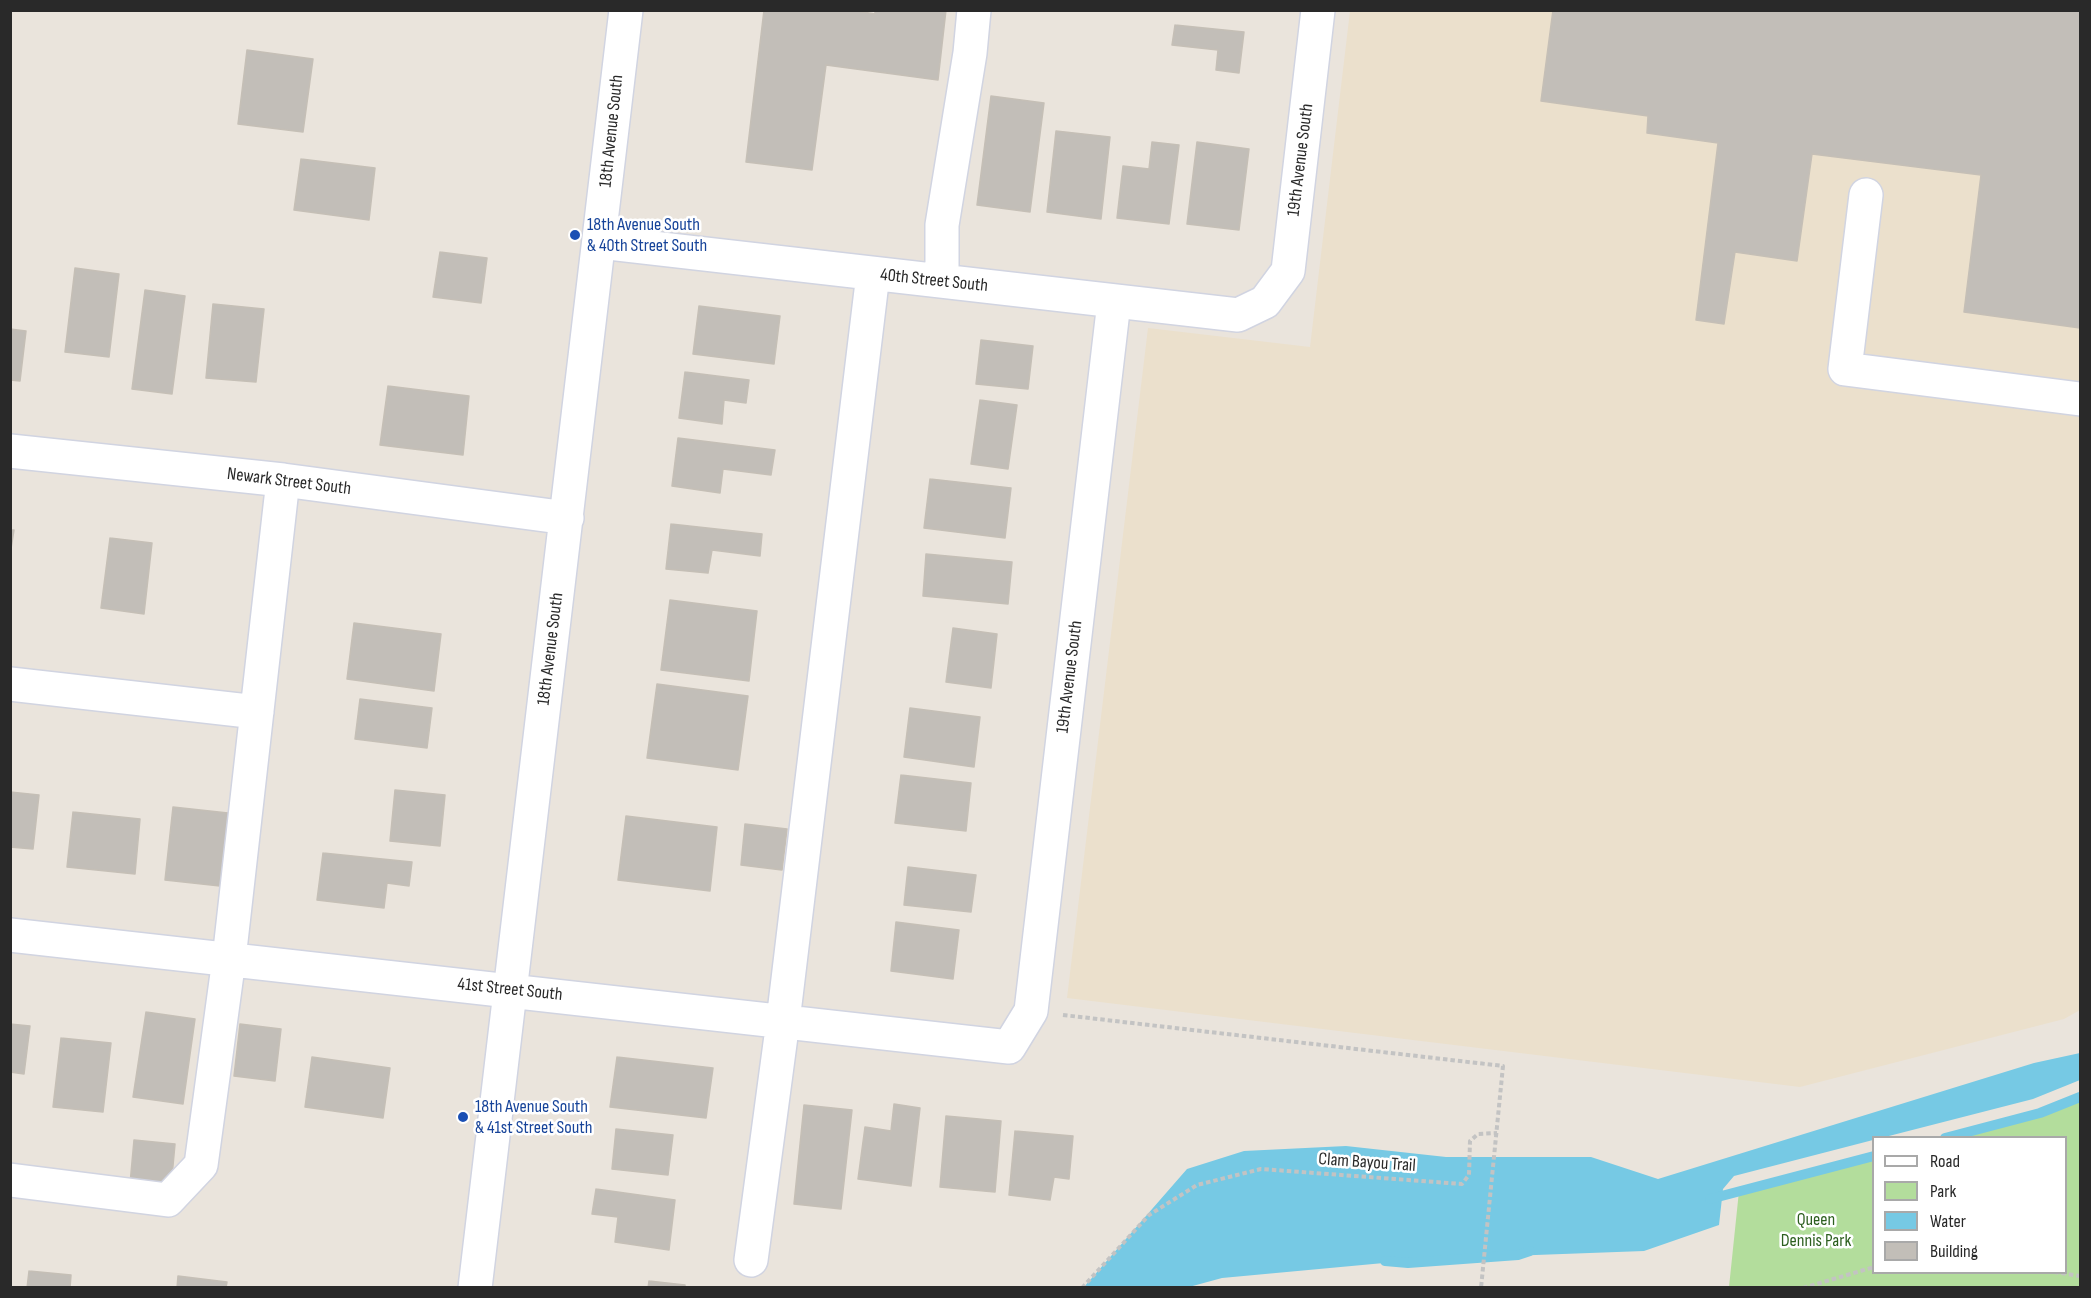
<!DOCTYPE html>
<html>
<head>
<meta charset="utf-8">
<style>
	body { margin:0 }
	#map { position:relative; width:2091px; height:1298px; overflow:hidden; background:#eae4dc; font-family:"Sofia Sans Condensed",sans-serif }
	canvas { display:block }
	.frame { position:absolute; inset:0; border:12px solid #292929; pointer-events:none }
	.legend { position:absolute; left:1872px; top:1136px; width:195px; height:138px; box-sizing:border-box; background:#fff; border:2px solid #a9a9a9; margin:0; padding:8px 10px; list-style:none; font-size:18px; color:#292929 }
	.legend li { display:flex; align-items:center; gap:12px; height:30px }
	.legend b { width:30px; border:2px solid #a9a9a9 }
</style>
</head>
<body>
<div id="map">
<canvas width="2091" height="1298"></canvas>
<div class="frame"></div>
<ul class="legend">
<li><b style="height:8px;background:#fff"></b>Road</li>
<li><b style="height:16px;background:#b3dd9c"></b>Park</li>
<li><b style="height:16px;background:#76c9e4"></b>Water</li>
<li><b style="height:16px;background:#c2beb8"></b>Building</li>
</ul>
</div>
<script>
const ctx = document.querySelector('canvas').getContext('2d');
ctx.lineJoin = 'round';
function fill(path, color) { ctx.fillStyle = color; ctx.fill(path, 'evenodd'); }
const toPath = rows => new Path2D(rows.map(r => 'M' + r).join(''));
function strokePath(path, color, width, dash) { ctx.strokeStyle = color; ctx.lineWidth = width; ctx.lineCap = dash ? 'butt' : 'round'; ctx.setLineDash(dash || []); ctx.stroke(path); }
function drawText(font, color, halo, rows, align = 'center') {
  ctx.font = font + ' "Sofia Sans Condensed",sans-serif'; ctx.lineWidth = 5; ctx.setLineDash([]); ctx.textBaseline = 'middle'; ctx.strokeStyle = halo; ctx.fillStyle = color; for (const [text, x, y, turn = 0] of rows) {
    ctx.save(); ctx.translate(x, y); ctx.rotate((+turn || 0) * Math.PI / 180); ctx.textAlign = isNaN(turn) ? turn : align; if (halo) ctx.strokeText(text, 0, 0); ctx.fillText(text, 0, 0); ctx.restore();
  }
}
fill(toPath([
	[1350,11,2080,11,2080,1010,2064,1019,1800,1087,1067,998,1148,328,1310,347]
]), '#ebe0cc');
fill(toPath([
	[2080,1097,2080,1287,1729,1287,1739,1191,1873,1156,1874,1272,2066,1272,2066,1138,1945,1137,2040,1113]
]), '#b3dd9c');
fill(toPath([
	[2080,1053,2080,1080,2033,1099,1885,1137,1874,1138,1873,1140,1734,1176,1723,1189,1719,1225,1644,1251,1427,1259,1222,1278,1189,1287,1084,1287,1187,1169,1244,1151,1346,1146,1446,1157,1591,1157,1658,1179,2034,1063]
]), '#76c9e4');
strokePath(toPath([
	[1945,1138,2040,1113,2080,1097],
	[1710,1199,1874,1156],
	[1385,1261,1408,1263,1518,1255,1530,1251]
]), '#76c9e4', 10);
const building = toPath([
	[764,10,851,10,875,14,875,10,946,10,938,80,826,65,812,170,746,162,764,10],
	[1553,10,2080,10,2080,328,1964,312,1981,175,1812,154,1797,261,1735,252,1724,324,1696,320,1718,143,1647,133,1648,116,1541,101,1553,10],
	[1175,25,1244,32,1239,73,1216,70,1218,50,1172,45,1175,25],
	[247,50,313,59,303,132,238,124,247,50],
	[991,96,1044,103,1030,212,977,205,991,96],
	[1056,131,1110,137,1101,219,1047,212,1056,131],
	[1152,142,1179,145,1169,224,1117,218,1123,166,1149,169,1152,142],
	[1197,142,1249,149,1239,230,1187,224,1197,142],
	[301,159,375,168,369,220,294,210,301,159],
	[440,252,487,258,481,303,433,297,440,252],
	[75,268,119,274,109,357,65,352,75,268],
	[145,290,185,296,172,394,132,389,145,290],
	[213,304,264,309,256,382,206,378,213,304],
	[699,306,780,316,774,364,693,354,699,306],
	[10,329,26,331,20,381,10,380,10,329],
	[981,340,1033,346,1028,389,976,384,981,340],
	[685,372,749,380,746,403,724,400,722,424,679,418,685,372],
	[388,386,469,396,463,455,380,445,388,386],
	[980,400,1017,405,1008,469,971,464,980,400],
	[678,438,775,450,771,475,723,469,720,493,672,486,678,438],
	[930,479,1011,488,1005,538,924,528,930,479],
	[671,524,762,534,760,556,712,550,708,573,666,569,671,524],
	[10,530,14,530,10,555,10,530],
	[110,538,152,543,144,614,101,608,110,538],
	[926,554,1012,562,1008,604,923,596,926,554],
	[670,600,757,611,749,681,661,670,670,600],
	[354,623,441,634,434,691,347,679,354,623],
	[953,628,997,634,991,688,946,682,953,628],
	[657,684,748,696,738,770,647,758,657,684],
	[360,699,432,708,427,748,355,739,360,699],
	[910,708,980,717,974,767,904,757,910,708],
	[901,775,971,783,966,831,895,823,901,775],
	[395,790,445,795,440,846,390,841,395,790],
	[10,792,39,795,33,849,10,847,10,792],
	[173,807,228,813,220,886,165,880,173,807],
	[73,812,140,819,135,874,67,867,73,812],
	[626,816,717,827,710,891,618,880,626,816],
	[745,824,787,829,782,870,741,865,745,824],
	[323,853,412,862,409,886,387,883,384,908,317,900,323,853],
	[908,867,976,875,971,912,904,905,908,867],
	[896,922,959,930,953,979,891,971,896,922],
	[146,1012,195,1019,183,1104,133,1097,146,1012],
	[10,1024,30,1026,24,1074,10,1072,10,1024],
	[240,1024,281,1029,275,1081,234,1076,240,1024],
	[61,1038,111,1043,103,1112,53,1107,61,1038],
	[312,1057,390,1068,383,1118,305,1107,312,1057],
	[617,1057,713,1068,706,1118,610,1107,617,1057],
	[894,1104,920,1108,911,1186,858,1179,865,1127,891,1131,894,1104],
	[804,1105,852,1110,841,1209,794,1204,804,1105],
	[946,1116,1001,1121,995,1192,940,1187,946,1116],
	[616,1129,673,1135,668,1175,612,1169,616,1129],
	[1015,1131,1073,1136,1069,1179,1054,1177,1050,1200,1009,1195,1015,1131],
	[134,1140,175,1144,171,1187,130,1184,134,1140],
	[596,1189,675,1200,669,1250,615,1242,618,1217,592,1214,596,1189],
	[29,1271,71,1275,70,1288,27,1288,29,1271],
	[178,1276,227,1282,226,1288,177,1288,178,1276],
	[649,1281,685,1285,685,1288,648,1288,649,1281]
]);
fill(building, '#c2beb8');
strokePath(building, '#c5bfb6', 1.5);
const minor = toPath([
	[1866,195,1845,369,2080,399],
	[600,242,1238,315,1265,302,1288,271,1318,10],
	[942,281,942,225,970,53,974,10],
	[10,451,283,480,567,518],
	[10,684,257,712],
	[10,935,1009,1047,1031,1011,1114,302],
	[10,1180,168,1200,201,1165,229,959,283,480],
	[751,1260,783,1021,873,274],
	[475,1288,626,10]
]);
strokePath(minor, '#d1d4e1', 36);
strokePath(toPath([
	[1063,1015,1503,1066,1481,1288],
	[2054,1272,2080,1276],
	[1082,1288,1149,1215,1197,1185,1261,1169,1462,1184,1469,1175,1470,1141,1478,1134,1497,1133],
	[1803,1288,1874,1267]
]), '#c3c3c3', 4, [4.5, 3]);
strokePath(minor, '#fff', 33);
for (const [x, y, r, color] of [
	[575,235,6,"#1a4fb4"],
	[463,1117,6,"#1a4fb4"]
]) { const dot = new Path2D(); dot.arc(x, y, r, 0, 2 * Math.PI); ctx.fillStyle = color; ctx.fill(dot); strokePath(dot, '#fff', 2); }
drawText('18px', '#292929', '#fff', [
	["18th Avenue South",612,131,-84],
	["19th Avenue South",1301,160,-83],
	["40th Street South",934,281,6],
	["Newark Street South",289,482,7],
	["18th Avenue South",551,649,-83],
	["19th Avenue South",1070,677,-83],
	["41st Street South",510,990,6],
	["Clam Bayou Trail",1367,1163,4]
]);
drawText('18px', '#164399', '#fff', [
	["18th Avenue South",587,225],
	["& 40th Street South",587,246],
	["18th Avenue South",475,1107],
	["& 41st Street South",475,1128]
], 'left');
drawText('18px', '#2d5f1f', '#fff', [
	["Queen",1816,1220],
	["Dennis Park",1816,1241]
]);
</script>
</body>
</html>
